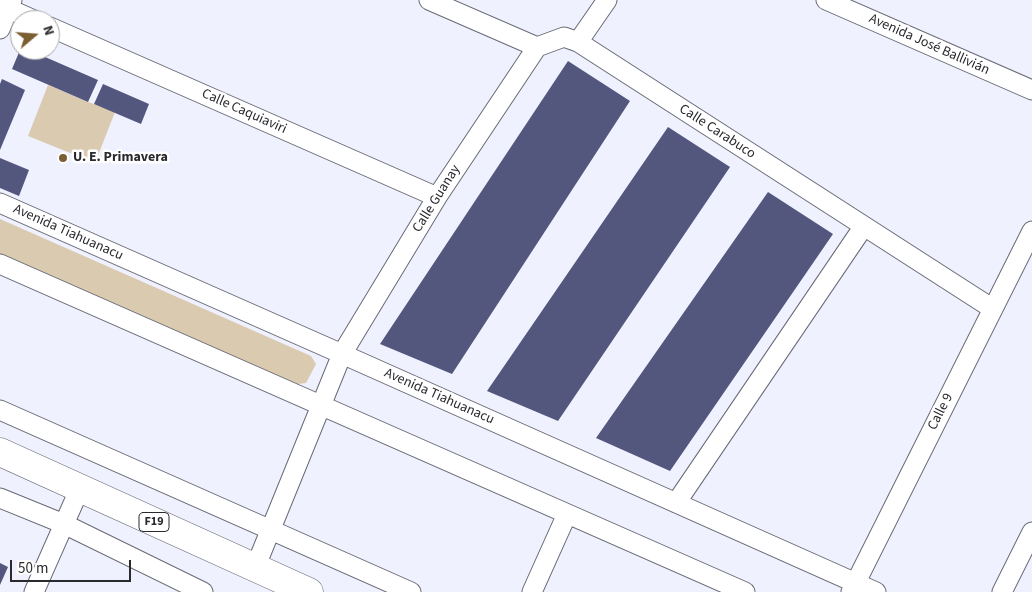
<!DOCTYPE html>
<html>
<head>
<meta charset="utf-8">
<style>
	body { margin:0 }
	#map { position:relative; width:1032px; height:592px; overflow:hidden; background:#eff1ff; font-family:"Source Sans 3",sans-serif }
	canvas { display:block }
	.north { position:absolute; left:10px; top:10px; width:50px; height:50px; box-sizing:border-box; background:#fff; border:1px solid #a9a9ab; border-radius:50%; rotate:72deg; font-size:14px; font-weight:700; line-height:20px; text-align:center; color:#29292e }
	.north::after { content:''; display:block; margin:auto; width:18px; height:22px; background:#7b5f32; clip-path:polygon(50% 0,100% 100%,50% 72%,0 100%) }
	.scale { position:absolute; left:10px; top:560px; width:121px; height:22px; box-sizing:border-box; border:2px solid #29292e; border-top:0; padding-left:6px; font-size:15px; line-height:18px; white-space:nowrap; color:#29292e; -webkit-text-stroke:4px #fff; paint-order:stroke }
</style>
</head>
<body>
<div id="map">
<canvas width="1032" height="592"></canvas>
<div class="north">N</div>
<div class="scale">50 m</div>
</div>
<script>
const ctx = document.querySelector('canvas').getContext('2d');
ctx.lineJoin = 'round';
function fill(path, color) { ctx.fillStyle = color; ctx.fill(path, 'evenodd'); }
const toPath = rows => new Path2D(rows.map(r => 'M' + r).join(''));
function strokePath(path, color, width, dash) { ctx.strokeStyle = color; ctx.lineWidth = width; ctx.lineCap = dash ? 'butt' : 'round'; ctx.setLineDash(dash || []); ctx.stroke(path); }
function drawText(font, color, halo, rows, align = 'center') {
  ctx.font = font + ' "Source Sans 3",sans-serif'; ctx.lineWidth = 5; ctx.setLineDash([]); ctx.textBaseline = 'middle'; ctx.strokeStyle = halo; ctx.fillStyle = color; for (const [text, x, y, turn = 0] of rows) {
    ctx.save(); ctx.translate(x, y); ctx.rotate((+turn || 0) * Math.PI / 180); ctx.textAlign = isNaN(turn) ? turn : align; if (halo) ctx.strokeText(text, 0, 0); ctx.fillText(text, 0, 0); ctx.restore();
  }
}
fill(toPath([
	[48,85,88,102,94,104,115,112,95,163,28,136],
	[0,219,311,356,316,364,306,383,298,384,0,255]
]), '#dacab0');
fill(toPath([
	[20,50,29,50,98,80,88,102,12,69],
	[568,61,630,101,452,374,380,344],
	[2,79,25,90,0,150,0,84],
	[103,84,149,104,141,124,94,104],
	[668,127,730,167,558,421,487,391],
	[0,158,29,170,19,196,0,188],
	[768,192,833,234,670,471,596,438],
	[0,563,8,567,0,585]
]), '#54577d');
const street = toPath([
	[429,0,537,47,564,37,578,42,993,309],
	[826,0,1032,90],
	[0,5,34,20],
	[50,27,437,197],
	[0,29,12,0],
	[578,42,607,0],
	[0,203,342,354,876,592],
	[0,264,745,592],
	[0,410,411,592],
	[0,498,64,524,203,592],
	[676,503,864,226],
	[255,568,342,354,437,197,537,47],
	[34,592,80,488],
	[532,592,567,514],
	[851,592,1032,231],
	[1002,592,1032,532]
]);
const highway = toPath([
	[0,452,309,592]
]);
strokePath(street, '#686a75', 21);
strokePath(highway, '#686a75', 29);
strokePath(street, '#fff', 19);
strokePath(highway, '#fff', 28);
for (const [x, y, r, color] of [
	[63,158,5,"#7b5f32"]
]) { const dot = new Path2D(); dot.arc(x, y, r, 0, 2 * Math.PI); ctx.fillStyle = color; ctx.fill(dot); strokePath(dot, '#fff', 2); }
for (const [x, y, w] of [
	[154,522,30]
]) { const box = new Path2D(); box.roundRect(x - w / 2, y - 9.5, w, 19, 4); ctx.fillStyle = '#fff'; ctx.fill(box); strokePath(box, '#29292e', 1); }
drawText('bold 12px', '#29292e', null, [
	["F19",154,522]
]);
drawText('14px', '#29292e', '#fff', [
	["Avenida José Ballivián",929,45,24],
	["Calle Caquiaviri",244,112,24],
	["Calle Carabuco",717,132,33],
	["Calle Guanay",437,199,-58],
	["Avenida Tiahuanacu",68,233,24],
	["Avenida Tiahuanacu",439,397,24],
	["Calle 9",941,412,-63]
]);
drawText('bold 14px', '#29292e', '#fff', [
	["U. E. Primavera",73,158]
], 'left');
</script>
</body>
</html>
